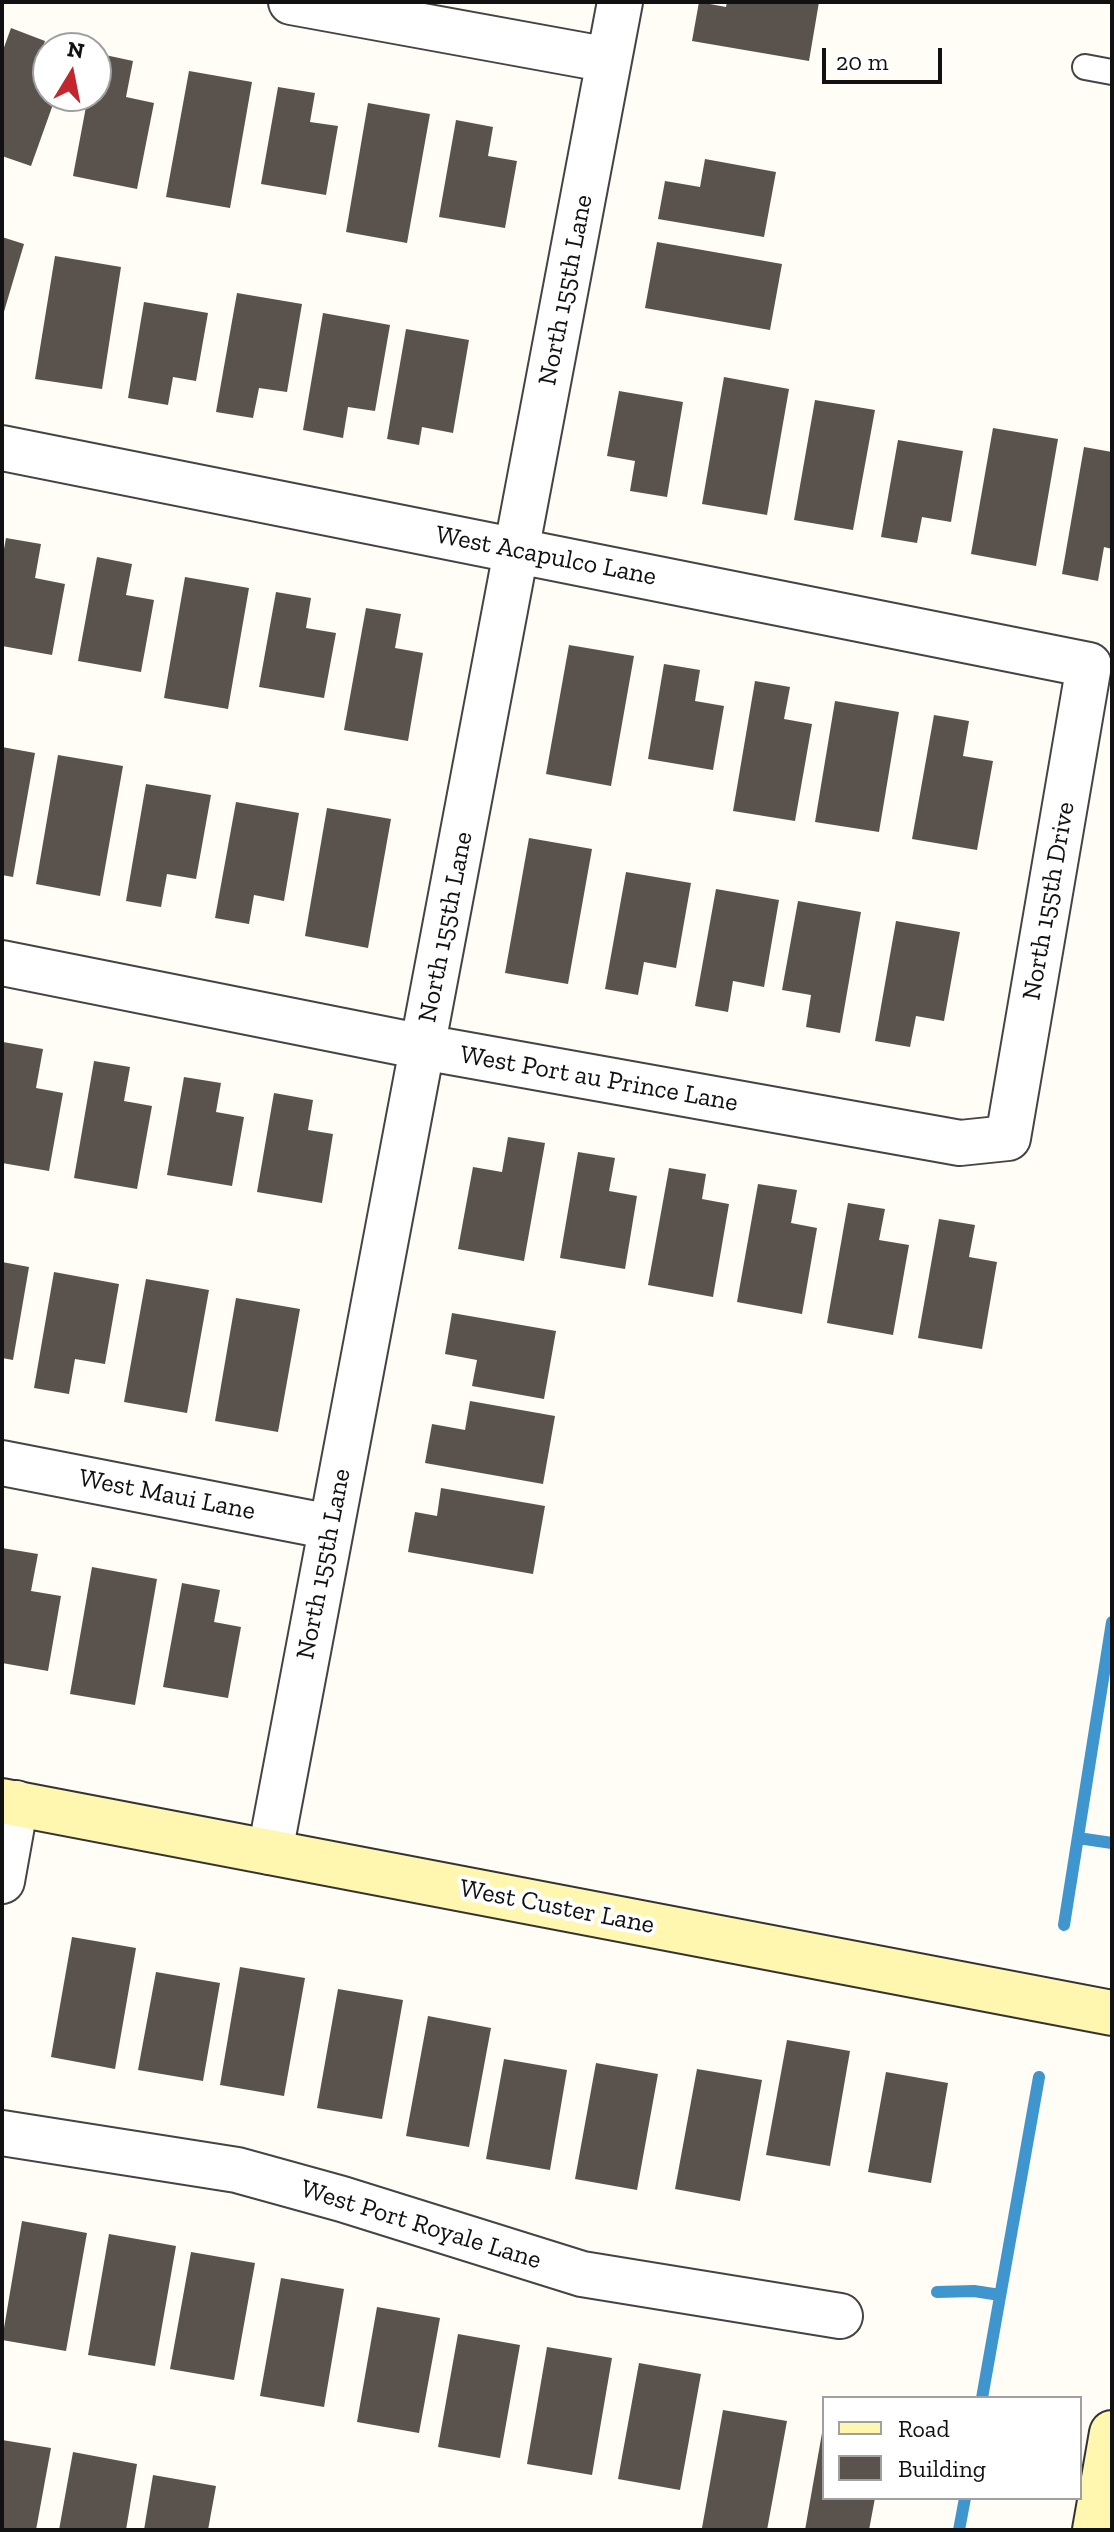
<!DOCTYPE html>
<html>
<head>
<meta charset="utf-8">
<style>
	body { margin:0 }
	#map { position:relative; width:1114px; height:2532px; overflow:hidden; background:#fffdf5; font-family:"Zilla Slab",serif }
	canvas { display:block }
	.frame { position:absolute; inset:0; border:4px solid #111; pointer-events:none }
	.legend { position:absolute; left:822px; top:2396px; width:260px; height:104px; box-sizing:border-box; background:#fff; border:2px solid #a0a0a0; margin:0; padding:10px 14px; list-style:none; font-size:24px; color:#111 }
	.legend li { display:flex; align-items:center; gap:16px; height:40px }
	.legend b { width:40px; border:2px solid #a0a0a0 }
	.north { position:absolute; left:32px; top:32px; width:80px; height:80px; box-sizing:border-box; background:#fff; border:2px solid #a0a0a0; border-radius:50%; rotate:10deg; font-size:22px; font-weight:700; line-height:32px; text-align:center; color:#111 }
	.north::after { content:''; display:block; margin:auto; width:28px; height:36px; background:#c4262e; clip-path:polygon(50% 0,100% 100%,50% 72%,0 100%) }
	.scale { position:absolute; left:822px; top:48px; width:120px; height:36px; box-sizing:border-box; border:4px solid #111; border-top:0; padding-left:10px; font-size:24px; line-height:28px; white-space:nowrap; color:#111; -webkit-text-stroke:6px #fff; paint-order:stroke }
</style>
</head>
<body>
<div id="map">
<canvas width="1114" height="2532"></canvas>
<div class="frame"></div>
<ul class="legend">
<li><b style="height:10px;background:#fff6b0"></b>Road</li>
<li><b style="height:22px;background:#5a524d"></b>Building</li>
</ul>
<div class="north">N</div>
<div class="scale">20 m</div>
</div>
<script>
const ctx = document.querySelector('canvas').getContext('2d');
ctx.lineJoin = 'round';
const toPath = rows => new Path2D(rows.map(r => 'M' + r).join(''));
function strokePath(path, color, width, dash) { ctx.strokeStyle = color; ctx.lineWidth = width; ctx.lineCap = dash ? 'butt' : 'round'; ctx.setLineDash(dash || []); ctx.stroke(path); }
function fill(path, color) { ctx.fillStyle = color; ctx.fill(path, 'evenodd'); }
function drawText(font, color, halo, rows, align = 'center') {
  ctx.font = font + ' "Zilla Slab",serif'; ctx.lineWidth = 8; ctx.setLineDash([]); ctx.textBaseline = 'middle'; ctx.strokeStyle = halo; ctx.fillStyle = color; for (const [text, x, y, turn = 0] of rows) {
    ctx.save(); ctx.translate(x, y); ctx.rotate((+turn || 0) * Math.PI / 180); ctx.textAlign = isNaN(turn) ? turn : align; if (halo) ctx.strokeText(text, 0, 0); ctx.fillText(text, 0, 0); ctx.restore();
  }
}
strokePath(toPath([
	[1078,1838,1112,1843],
	[1064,1925,1112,1622],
	[937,2292,974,2291,1000,2295],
	[982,2398,1039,2077],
	[959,2530,965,2498]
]), '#3f96cf', 12);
fill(toPath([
	[699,2,726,7,727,2,819,2,809,61,692,41],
	[11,28,45,41,35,69,48,73,48,96,56,96,31,166,2,156,2,53],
	[96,53,133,61,126,97,154,103,137,189,73,176,88,96,96,96],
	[189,71,252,82,230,208,166,197],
	[278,87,315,93,310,122,338,126,326,195,261,184],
	[368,103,430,114,407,243,346,232],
	[456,120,493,127,488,156,517,161,505,228,439,217],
	[705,159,776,172,764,237,658,219,665,181,700,187],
	[2,237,24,244,3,315,2,315],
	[657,242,782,264,770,330,645,308],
	[55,256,121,267,102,389,35,379],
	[237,293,302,304,287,392,259,388,253,418,216,412],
	[144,302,208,313,196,381,173,377,168,405,128,398],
	[323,313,390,325,375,411,348,407,343,438,303,430],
	[406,329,469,340,453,433,422,427,419,445,387,439],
	[724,377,789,389,767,515,702,504],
	[619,391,683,402,667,497,630,491,635,461,607,456],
	[815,400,875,410,853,530,794,520],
	[993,428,1058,439,1036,566,971,554],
	[898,440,963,451,951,522,922,517,917,543,881,537],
	[1084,447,1112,452,1112,549,1104,547,1098,581,1062,574],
	[6,538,41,544,35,578,65,584,52,655,2,646,2,560],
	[97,557,132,564,126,595,154,600,141,672,78,661],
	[185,577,249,588,228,709,164,698],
	[276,592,311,598,306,628,336,633,324,698,259,687],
	[366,608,401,614,395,648,423,653,408,741,344,730],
	[569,645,634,656,611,786,546,774],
	[664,664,700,670,695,701,724,706,713,770,648,759],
	[755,681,790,687,784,719,812,724,795,821,733,811],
	[835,701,899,712,879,832,815,822],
	[934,715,969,721,963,756,993,761,977,850,912,839],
	[2,747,35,753,13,877,2,875],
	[58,755,123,766,100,896,36,884],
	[146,784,211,795,196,879,167,874,161,907,126,901],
	[236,802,299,813,284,901,254,895,249,924,215,918],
	[327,808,391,819,368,948,305,936],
	[529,838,592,849,568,984,505,973],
	[626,872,691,883,676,968,644,962,638,995,605,989],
	[716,889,779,900,764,987,733,981,728,1012,695,1006],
	[798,901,861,912,840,1033,806,1027,811,995,782,990],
	[896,921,960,932,944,1021,916,1016,910,1047,875,1041],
	[3,1042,43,1049,36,1088,63,1093,49,1171,2,1163],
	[94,1061,130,1067,124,1101,152,1106,137,1189,74,1178],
	[184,1077,221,1083,216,1112,244,1117,232,1186,167,1175],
	[274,1093,313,1100,308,1130,333,1134,322,1203,257,1192],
	[508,1137,545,1143,524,1261,458,1249,473,1167,502,1172],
	[578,1152,615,1158,609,1191,637,1196,625,1269,560,1258],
	[669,1168,706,1174,702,1199,729,1204,713,1297,648,1285],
	[758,1184,797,1190,791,1223,817,1228,802,1314,737,1302],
	[848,1203,885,1209,879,1240,909,1245,893,1335,827,1323],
	[939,1219,975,1225,969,1257,997,1262,982,1349,918,1338],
	[2,1262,29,1267,13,1360,2,1358],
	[54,1272,119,1284,105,1364,75,1359,69,1394,34,1388],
	[146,1279,209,1290,187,1413,124,1402],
	[236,1298,300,1309,278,1432,215,1421],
	[452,1313,556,1331,544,1399,472,1386,477,1360,445,1354],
	[470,1401,555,1416,543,1484,425,1463,432,1424,465,1430],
	[441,1488,545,1506,533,1574,408,1552,415,1512,437,1516],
	[2,1548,38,1554,31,1591,61,1596,48,1671,2,1663],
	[92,1567,157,1579,135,1705,70,1694],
	[182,1583,220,1590,214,1622,241,1627,228,1698,163,1687],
	[72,1937,136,1948,115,2069,51,2057],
	[240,1967,305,1978,284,2096,220,2085],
	[156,1972,220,1983,203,2081,138,2070],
	[338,1989,403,2000,382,2119,317,2108],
	[428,2016,491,2028,469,2147,406,2136],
	[787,2040,850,2051,830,2166,766,2155],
	[504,2059,567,2070,550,2170,486,2159],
	[596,2063,658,2074,637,2190,575,2179],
	[697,2069,762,2080,740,2201,675,2189],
	[886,2072,948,2083,931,2183,868,2172],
	[22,2221,87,2233,66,2351,2,2340],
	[109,2234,176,2246,155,2366,88,2355],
	[191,2252,255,2263,234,2380,170,2369],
	[281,2278,344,2289,324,2407,260,2396],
	[377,2307,440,2318,419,2433,357,2422],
	[458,2334,520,2345,500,2458,438,2447],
	[547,2347,612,2358,592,2475,527,2464],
	[639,2363,701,2374,680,2490,618,2479],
	[723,2410,787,2421,767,2530,702,2528],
	[822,2433,824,2498,875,2498,869,2530,805,2530],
	[2,2440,51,2448,36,2530,2,2530],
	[73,2452,137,2464,126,2530,59,2530],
	[153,2475,216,2486,208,2530,144,2530]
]), '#5a524d');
const lane = toPath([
	[1085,67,1112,72]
]);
const street = toPath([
	[291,2,609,60],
	[2,448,1089,665,1008,1138,960,1143,423,1047,2,963],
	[2,1463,331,1527],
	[270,1852,620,2],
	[2,1881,16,1803],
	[2,2133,237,2170,342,2199,582,2274,840,2316]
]);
const secondary = toPath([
	[2,1801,1112,2013],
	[1095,2530,1112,2433]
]);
strokePath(lane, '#444', 28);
strokePath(street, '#444', 48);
strokePath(secondary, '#333', 48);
strokePath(lane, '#fff', 24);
strokePath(street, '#fff', 44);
strokePath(secondary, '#fff6b0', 44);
drawText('26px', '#111', '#fff', [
	["North 155th Lane",566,290,-79],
	["West Acapulco Lane",546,556,11],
	["North 155th Drive",1049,901,-80],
	["North 155th Lane",446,927,-79],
	["West Port au Prince Lane",599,1079,10],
	["West Maui Lane",167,1495,11],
	["North 155th Lane",324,1564,-79],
	["West Custer Lane",557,1907,11],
	["West Port Royale Lane",421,2225,17]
]);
</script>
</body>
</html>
